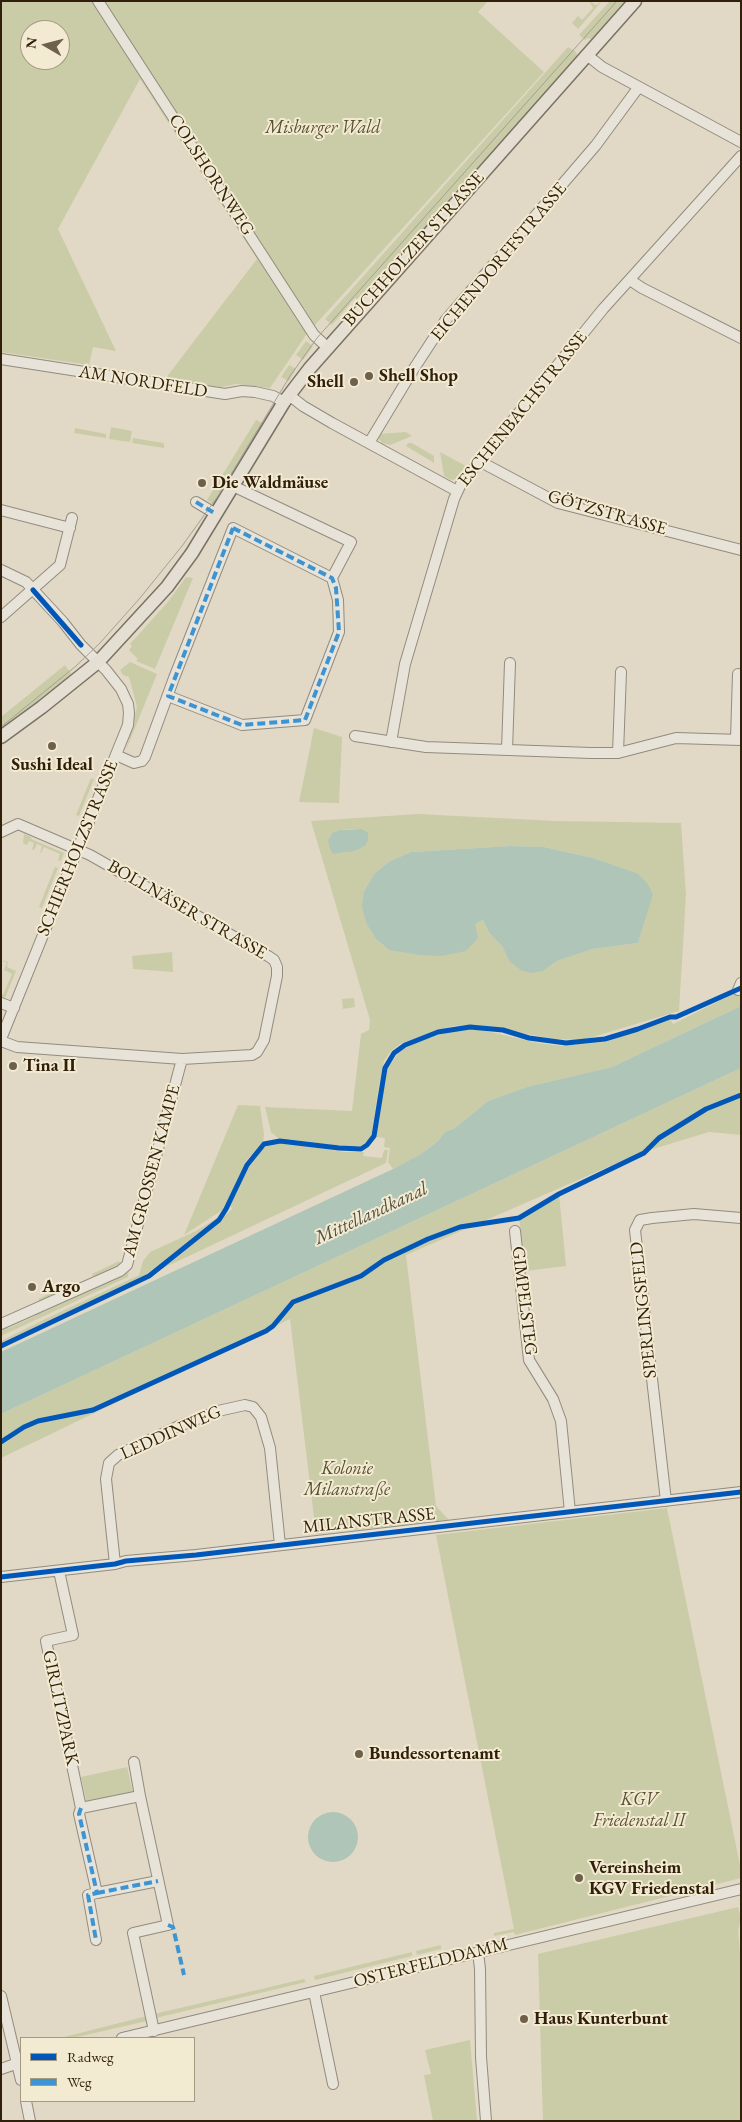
<!DOCTYPE html>
<html>
<head>
<meta charset="utf-8">
<style>
	body { margin:0 }
	#map { position:relative; width:742px; height:2122px; overflow:hidden; background:#e1d9c5; font-family:"EB Garamond",serif }
	canvas { display:block }
	.frame { position:absolute; inset:0; border:2px solid #301f0a; pointer-events:none }
	.legend { position:absolute; left:20px; top:2037px; width:175px; height:65px; box-sizing:border-box; background:#f3ead2; border:1px solid #a59982; margin:0; padding:6px 9px; list-style:none; font-size:15px; color:#301f0a }
	.legend li { display:flex; align-items:center; gap:10px; height:25px }
	.legend b { width:25px; border:1px solid #a59982 }
	.north { position:absolute; left:20px; top:20px; width:50px; height:50px; box-sizing:border-box; background:#f3ead2; border:1px solid #a59982; border-radius:50%; rotate:278deg; font-size:14px; font-weight:700; line-height:20px; text-align:center; color:#301f0a }
	.north::after { content:''; display:block; margin:auto; width:18px; height:22px; background:#6e604b; clip-path:polygon(50% 0,100% 100%,50% 72%,0 100%) }
</style>
</head>
<body>
<div id="map">
<canvas width="742" height="2122"></canvas>
<div class="frame"></div>
<ul class="legend">
<li><b style="height:6px;background:#0057b8"></b>Radweg</li>
<li><b style="height:6px;background:#3d94d2"></b>Weg</li>
</ul>
<div class="north">N</div>
</div>
<script>
const ctx = document.querySelector('canvas').getContext('2d');
ctx.lineJoin = 'round';
function fill(path, color) { ctx.fillStyle = color; ctx.fill(path, 'evenodd'); }
const toPath = rows => new Path2D(rows.map(r => 'M' + r).join(''));
function strokePath(path, color, width, dash) { ctx.strokeStyle = color; ctx.lineWidth = width; ctx.lineCap = dash ? 'butt' : 'round'; ctx.setLineDash(dash || []); ctx.stroke(path); }
function drawText(font, color, halo, rows, align = 'center') {
  ctx.font = font + ' "EB Garamond",serif'; ctx.lineWidth = 4; ctx.setLineDash([]); ctx.textBaseline = 'middle'; ctx.strokeStyle = halo; ctx.fillStyle = color; for (const [text, x, y, turn = 0] of rows) {
    ctx.save(); ctx.translate(x, y); ctx.rotate((+turn || 0) * Math.PI / 180); ctx.textAlign = isNaN(turn) ? turn : align; if (halo) ctx.strokeText(text, 0, 0); ctx.fillText(text, 0, 0); ctx.restore();
  }
}
fill(toPath([
	[1,1,488,1,478,12,544,72,306,335,270,388,237,384,221,387,165,379,257,259,140,79,58,229,116,351,93,347,89,365,1,352],
	[30,30,60,30,60,60,30,60],
	[589,1,596,5,602,1,578,29,572,23,578,16,582,20,593,8],
	[610,1,628,1,593,40,588,38,585,40,579,35],
	[568,47,575,51,579,57,383,276,357,299,355,298,332,325,325,319],
	[306,341,313,346,303,360,296,355],
	[289,365,296,369,289,381,281,377],
	[256,420,264,424,214,505,207,500],
	[111,427,132,431,130,442,109,439],
	[75,428,106,434,106,438,74,433],
	[406,432,412,436,390,445,382,443,379,439,379,434],
	[133,438,164,443,164,448,132,443],
	[408,443,412,443,434,456,434,463,406,446],
	[440,452,466,466,456,479,451,480,444,476],
	[186,577,193,578,155,669,136,661,138,659,129,650,132,646,130,644,167,603],
	[130,662,157,674,126,750,137,707,129,677,123,675,120,670],
	[65,665,73,676,1,729,1,717],
	[314,728,342,737,339,803,299,802],
	[91,778,94,779,79,816,76,815],
	[418,814,556,821,681,823,686,895,679,1011,583,1040,554,1039,479,1025,454,1026,438,1030,400,1044,390,1052,384,1061,379,1085,372,1132,371,1137,361,1146,349,1147,278,1138,271,1132,265,1107,352,1111,361,1034,369,1030,370,1020,311,821],
	[351,829,362,829,365,846,343,853,340,830],
	[510,846,544,847,593,858,637,873,645,920,638,943,593,949,557,961,543,971,509,961,502,946,489,933,483,920,475,924,389,950,376,939,367,925,364,891,374,874,390,861,411,852],
	[24,834,31,837,31,839,64,853,61,861,58,860,60,854,44,847,41,853,40,853,42,846,37,844,34,850,32,849,34,843,29,841,27,845,23,843],
	[55,867,58,868,42,908,39,907],
	[172,952,173,972,133,969,132,956],
	[1,960,8,962,7,967,16,971,5,998,1,997,1,994,3,995,12,974,4,970,7,963],
	[741,990,741,1006,612,1067,527,1087,488,1101,455,1128,445,1132,438,1141,421,1154,393,1169,388,1162,390,1148,384,1147,385,1138,376,1137,387,1069,400,1051,417,1042,452,1031,478,1029,538,1043,562,1046,606,1042,670,1019,673,1024],
	[354,998,355,1007,343,1009,342,999],
	[741,1068,741,1135,709,1132,640,1153,406,1255,436,1506,449,1520,316,1534,290,1319,1,1458,1,1414],
	[238,1105,260,1106,264,1134,263,1142,246,1161,224,1209,184,1235],
	[272,1143,284,1143,345,1152,364,1152,363,1156,382,1158,384,1150,388,1150,386,1163,155,1272,204,1235,233,1208,230,1207,235,1191,246,1170,261,1150],
	[559,1194,566,1266,526,1271,519,1218],
	[219,1217,144,1276,1,1343,1,1341,41,1321,139,1275,143,1261,150,1252,196,1231],
	[119,1261,121,1264,93,1277,92,1274],
	[129,1268,128,1277,1,1336,1,1332,5,1328,9,1328,35,1316,38,1312,41,1313,70,1300,72,1296,75,1297,104,1284,105,1281],
	[73,1283,75,1286,40,1302,38,1299],
	[667,1508,741,1870,741,1878,515,1935,514,1932,494,1936,494,1933,514,1929,436,1535],
	[127,1767,133,1793,87,1803,81,1777],
	[738,1907,741,1919,738,1930,741,1968,741,2121,543,2121,538,1954],
	[441,1945,441,1949,417,1955,416,1951],
	[412,1952,412,1956,315,1980,314,1976],
	[304,1979,306,1982,156,2018,154,2014],
	[147,2016,147,2021,73,2038,60,2038],
	[470,2040,477,2121,433,2121,424,2075,431,2074,425,2050]
]), '#cacca7');
fill(toPath([
	[362,829,368,833,368,840,365,846,354,851,333,854,330,849,328,841,332,833,340,830],
	[510,846,544,847,593,858,637,873,647,883,653,894,638,943,593,949,557,961,543,971,532,973,522,971,509,961,502,946,489,933,483,920,475,924,478,938,466,951,441,956,420,955,389,950,376,939,367,925,362,907,364,891,374,874,390,861,411,852],
	[741,1006,741,1068,1,1414,1,1352,393,1169,421,1154,438,1141,445,1132,455,1128,488,1101,527,1087,612,1067],
	'308 1837a25 25 0 1 1 50 0a25 25 0 1 1-50 0Z'
]), '#afc5b8');
const minor = toPath([
	[98,1,314,335,327,347],
	[587,55,602,67,741,142],
	[630,280,642,288,741,338],
	[1,359,225,394,242,391,255,392,273,396,284,402],
	[289,395,303,406,332,423,457,491],
	[369,443,413,370,445,321,596,145,638,88],
	[479,461,558,503,741,550],
	[233,486,351,542,332,578],
	[196,502,216,514],
	[1,510,70,528],
	[1,570,26,582,63,622,81,645,106,670,121,689,128,704,129,713,128,725,115,757,1,1039],
	[1,617,60,565,72,518],
	[355,736,426,747,591,753,618,753,676,738,741,740],
	[736,739,738,674],
	[391,742,405,664,454,499,461,484,603,309,741,156],
	[507,750,510,663],
	[618,753,621,672],
	[116,755,134,763,142,761,145,757,174,678,233,528,332,578,338,600,339,632,305,720,242,725,168,696],
	[1,832,18,824,90,855,268,956,274,960,277,967,277,976,264,1040,257,1052,252,1055,182,1059,17,1047,1,1041],
	[738,990,741,983],
	[1,1003,14,1008],
	[515,1231,529,1360,553,1399,561,1421,570,1512],
	[1,1324,120,1271,127,1265,182,1059],
	[666,1501,635,1230,640,1220,652,1218,694,1214,741,1218],
	[115,1564,106,1479,109,1463,118,1455,179,1426,218,1411,245,1405,253,1407,261,1417,270,1448,280,1545],
	[59,1571,73,1635,46,1641,81,1808,140,1796,168,1925,133,1933,154,2031],
	[1,1577,115,1564,126,1561,196,1555,741,1492],
	[134,1762,140,1796],
	[81,1808,79,1814,97,1893,88,1895,96,1940],
	[97,1893,158,1881],
	[478,1952,480,1969,481,2057,486,2121],
	[314,1992,333,2084],
	[1,1996,21,2080],
	[122,2038,741,1889],
	[1,2069,21,2062],
	[26,2101,30,2121]
]);
const major = toPath([
	[1,737,42,707,98,662,167,587,192,553,284,402,310,368,635,1]
]);
strokePath(minor, '#928b7e', 12);
strokePath(major, '#797265', 15);
strokePath(minor, '#e7e3d9', 10);
strokePath(major, '#e4ded3', 12);
strokePath(toPath([
	[1,727,76,666,100,643,140,598,182,546,218,496,290,376,317,338,617,1]
]), '#a59f95', 1);
strokePath(toPath([
	[196,502,216,514],
	[233,528,332,578,336,588,339,632,305,720,242,725,168,696,233,528],
	[81,1808,79,1814,97,1893,88,1895,96,1940],
	[97,1893,158,1881],
	[168,1925,173,1927,184,1975]
]), '#3d94d2', 4, [8, 4]);
strokePath(toPath([
	[33,590,81,645],
	[1,1346,149,1276,219,1220,226,1209,247,1165,264,1144,280,1141,339,1148,361,1149,367,1145,374,1136,385,1068,394,1053,405,1045,438,1032,470,1027,503,1030,529,1038,566,1043,605,1039,638,1029,670,1017,676,1017,741,988],
	[1,1442,24,1427,38,1421,93,1410,266,1331,273,1326,293,1302,361,1276,384,1260,428,1239,460,1227,519,1218,559,1194,644,1153,659,1138,706,1109,741,1095],
	[1,1577,115,1564,126,1561,196,1555,741,1492]
]), '#0057b8', 5);
for (const [x, y, r, color] of [
	[369,376,5,"#6e604b"],
	[354,382,5,"#6e604b"],
	[202,483,5,"#6e604b"],
	[52,746,5,"#6e604b"],
	[13,1066,5,"#6e604b"],
	[32,1287,5,"#6e604b"],
	[359,1754,5,"#6e604b"],
	[579,1878,5,"#6e604b"],
	[524,2019,5,"#6e604b"]
]) { const dot = new Path2D(); dot.arc(x, y, r, 0, 2 * Math.PI); ctx.fillStyle = color; ctx.fill(dot); strokePath(dot, '#f3ead2', 2); }
drawText('italic 18px', '#595032', '#f3ead2', [
	["Misburger Wald",323,128],
	["Kolonie",347,1469],
	["Milanstraße",347,1490],
	["KGV",639,1800],
	["Friedenstal II",639,1821]
]);
drawText('18px', '#301f0a', '#f3ead2', [
	["COLSHORNWEG",211,175,57],
	["BUCHHOLZER STRASSE",414,249,-48],
	["EICHENDORFFSTRASSE",499,262,-50],
	["AM NORDFELD",143,382,9],
	["ESCHENBACHSTRASSE",523,409,-51],
	["GÖTZSTRASSE",607,513,16],
	["SCHIERHOLZSTRASSE",78,848,-68],
	["BOLLNÄSER STRASSE",187,910,30],
	["AM GROSSEN KAMPE",152,1171,-75],
	["GIMPELSTEG",524,1301,83],
	["SPERLINGSFELD",644,1310,-96],
	["LEDDINWEG",171,1433,-24],
	["MILANSTRASSE",369,1521,-6],
	["GIRLITZPARK",60,1708,78],
	["OSTERFELDDAMM",431,1963,-14]
]);
drawText('bold 18px', '#301f0a', '#f3ead2', [
	["Shell Shop",379,376],
	["Shell",344,382,"right"],
	["Die Waldmäuse",212,483],
	["Sushi Ideal",52,765,"center"],
	["Tina II",23,1066],
	["Argo",42,1287],
	["Bundessortenamt",369,1754],
	["Vereinsheim",589,1868],
	["KGV Friedenstal",589,1889],
	["Haus Kunterbunt",534,2019]
], 'left');
drawText('italic 19px', '#504e3d', '#f3ead2', [
	["Mittellandkanal",371,1214,-25]
]);
</script>
</body>
</html>
